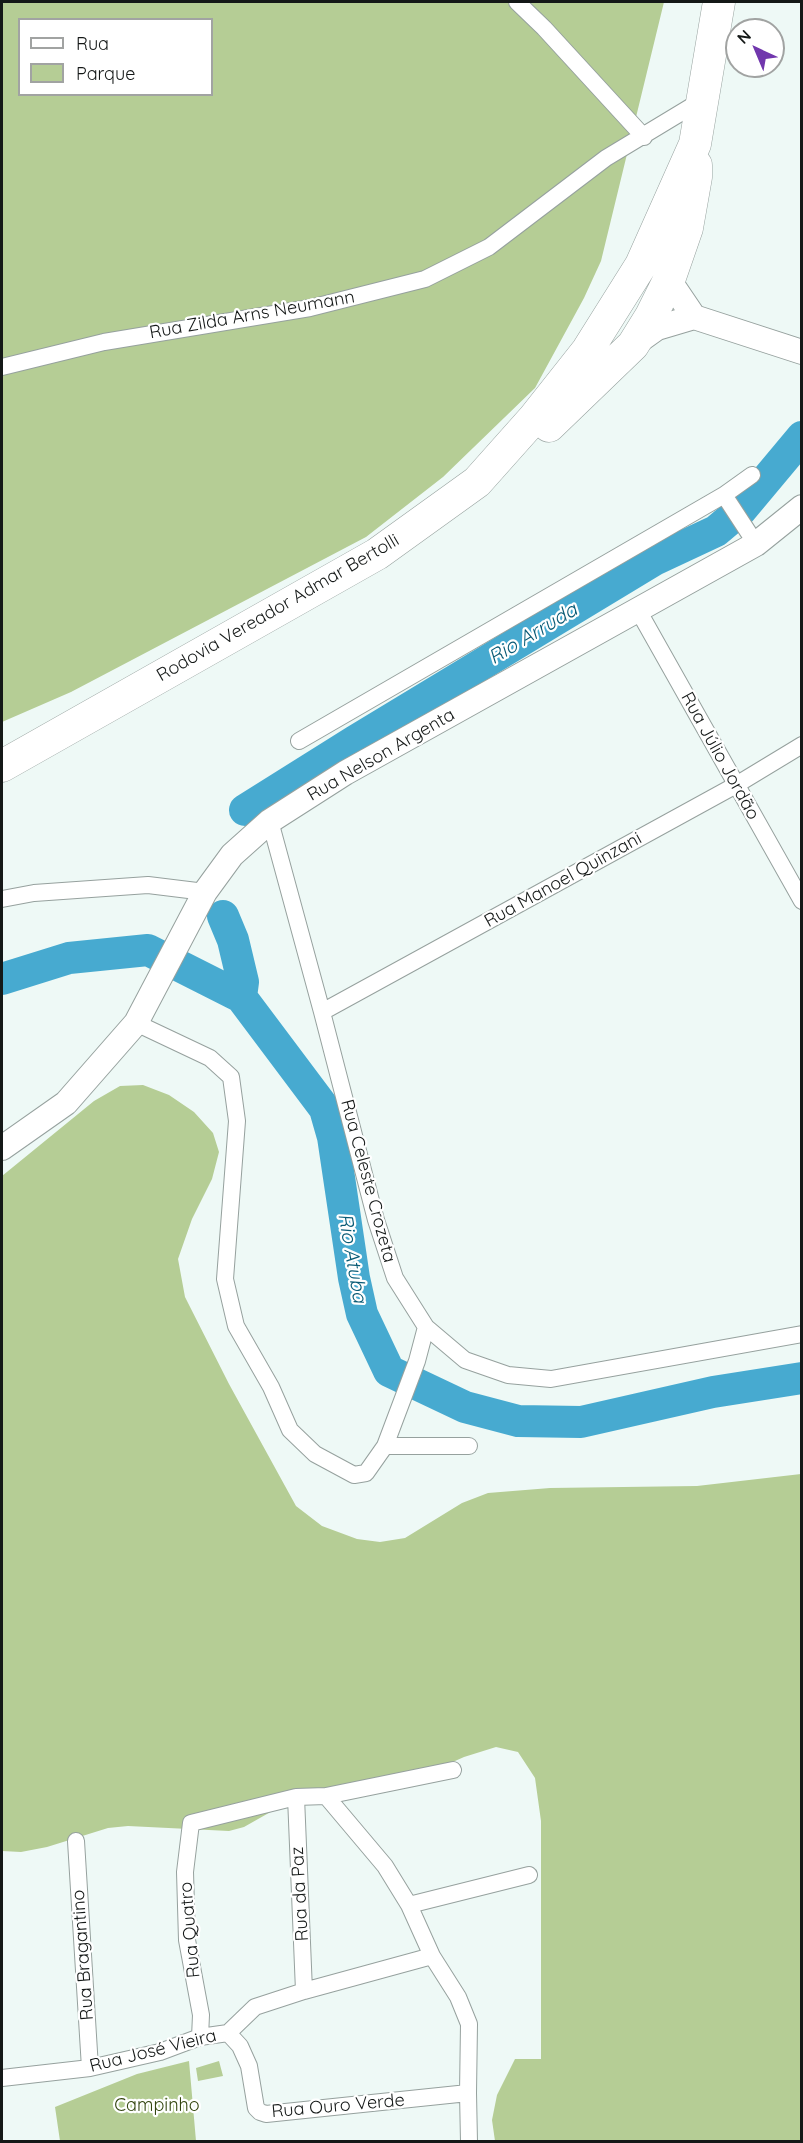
<!DOCTYPE html>
<html>
<head>
<meta charset="utf-8">
<style>
	body { margin:0 }
	#map { position:relative; width:803px; height:2143px; overflow:hidden; background:#eef9f6; font-family:Quicksand,sans-serif }
	canvas { display:block }
	.frame { position:absolute; inset:0; border:3px solid #141817; pointer-events:none }
	.legend { position:absolute; left:18px; top:18px; width:195px; height:78px; box-sizing:border-box; background:#fff; border:2px solid #a1a3a2; margin:0; padding:8px 10px; list-style:none; font-size:18px; color:#141817 }
	.legend li { display:flex; align-items:center; gap:12px; height:30px }
	.legend b { width:30px; border:2px solid #a1a3a2 }
	.north { position:absolute; left:725px; top:18px; width:60px; height:60px; box-sizing:border-box; background:#fff; border:2px solid #a1a3a2; border-radius:50%; rotate:316deg; font-size:16px; font-weight:700; line-height:24px; text-align:center; color:#141817 }
	.north::after { content:''; display:block; margin:auto; width:21px; height:27px; background:#7137ad; clip-path:polygon(50% 0,100% 100%,50% 72%,0 100%) }
</style>
</head>
<body>
<div id="map">
<canvas width="803" height="2143"></canvas>
<div class="frame"></div>
<ul class="legend">
<li><b style="height:8px;background:#fff"></b>Rua</li>
<li><b style="height:16px;background:#b5cd95"></b>Parque</li>
</ul>
<div class="north">N</div>
</div>
<script>
const ctx = document.querySelector('canvas').getContext('2d');
ctx.lineJoin = 'round';
function fill(path, color) { ctx.fillStyle = color; ctx.fill(path, 'evenodd'); }
const toPath = rows => new Path2D(rows.map(r => 'M' + r).join(''));
function strokePath(path, color, width, dash) { ctx.strokeStyle = color; ctx.lineWidth = width; ctx.lineCap = dash ? 'butt' : 'round'; ctx.setLineDash(dash || []); ctx.stroke(path); }
function drawText(font, color, halo, rows, align = 'center') {
  ctx.font = font + ' Quicksand,sans-serif'; ctx.lineWidth = 4.5; ctx.setLineDash([]); ctx.textBaseline = 'middle'; ctx.strokeStyle = halo; ctx.fillStyle = color; for (const [text, x, y, turn = 0] of rows) {
    ctx.save(); ctx.translate(x, y); ctx.rotate((+turn || 0) * Math.PI / 180); ctx.textAlign = isNaN(turn) ? turn : align; if (halo) ctx.strokeText(text, 0, 0); ctx.fillText(text, 0, 0); ctx.restore();
  }
}
fill(toPath([
	[2,2,664,2,601,261,584,298,535,388,443,477,366,537,71,692,2,722],
	[20,20,212,20,212,94,20,94],
	[143,1085,169,1095,194,1112,213,1133,219,1152,212,1179,192,1219,178,1259,185,1297,229,1384,296,1506,322,1526,357,1539,380,1542,405,1538,462,1503,488,1493,550,1488,697,1486,801,1474,801,2141,495,2141,492,2120,497,2095,515,2059,541,2059,541,1821,535,1778,518,1752,496,1747,464,1757,410,1781,274,1810,244,1827,229,1831,128,1826,108,1828,47,1847,21,1852,2,1851,2,1176,94,1101,120,1086],
	[189,2061,196,2141,60,2141,55,2107,137,2074],
	[219,2061,223,2076,198,2081,196,2068]
]), '#b5cd95');
strokePath(toPath([
	[245,810,355,741,654,560,716,531,741,510,802,437],
	[223,916,233,940,243,982,241,997],
	[2,979,69,958,148,950,241,997,325,1109,333,1137,354,1278,362,1314,389,1371,465,1407,518,1421,581,1422,713,1392,802,1378]
]), '#47aad0', 32);
const street = toPath([
	[517,2,544,28,644,137],
	[2,367,104,342,310,308,425,279,489,247,606,158,702,100],
	[752,475,724,495,756,544],
	[638,610,802,901],
	[299,741,724,495],
	[270,821,322,1012,376,1220,395,1278,426,1327,465,1360,508,1375,551,1379,802,1334],
	[2,899,34,893,148,885,205,892],
	[322,1012,736,785,802,745],
	[136,1023,210,1058,231,1077,237,1121,225,1279,236,1326,271,1387,290,1430,315,1454,354,1475,366,1473,385,1446,417,1361,426,1327],
	[385,1446,469,1446],
	[326,1796,385,1866,409,1905,432,1956,458,1997,469,2024,468,2093,469,2142],
	[296,1797,304,1991],
	[76,1841,90,2068],
	[409,1905,529,1875],
	[228,2033,240,2046,249,2066,256,2108,260,2112,266,2114,468,2093],
	[200,2037,201,2015,187,1940,185,1872,191,1823,296,1797,326,1796,453,1770],
	[2,2078,90,2068,160,2052,200,2037,228,2033,255,2007,304,1991,432,1956]
]);
const secondary = toPath([
	[669,280,694,317],
	[636,343,657,328,694,317,802,352],
	[2,1148,66,1103,136,1023,205,892,232,855,270,821,345,773,756,544,802,507]
]);
const highway = toPath([
	[549,426,633,345,651,316,669,280,687,228,696,177,696,165],
	[2,766,377,554,477,482,534,418,587,351,641,265,695,144,719,2]
]);
strokePath(street, '#96a19e', 18);
strokePath(secondary, '#96a19e', 26);
strokePath(highway, '#96a19e', 33);
strokePath(street, '#fff', 16);
strokePath(secondary, '#fff', 24);
strokePath(highway, '#fff', 32);
drawText('18px', '#141817', '#fff', [
	["Rua Zilda Arns Neumann",252,315,-10],
	["Rodovia Vereador Admar Bertolli",278,608,-30],
	["Rua Nelson Argenta",381,755,-30],
	["Rua Júlio Jordão",720,756,61],
	["Rua Manoel Quinzani",563,880,-29],
	["Rua Celeste Crozeta",368,1181,75],
	["Rua da Paz",300,1894,-93],
	["Rua Quatro",190,1930,-95],
	["Rua Bragantino",83,1955,-94],
	["Rua José Vieira",153,2051,-14],
	["Rua Ouro Verde",338,2106,-5]
]);
drawText('18px', '#32450e', '#fff', [
	["Campinho",157,2106]
]);
drawText('italic 20px', '#085a75', '#fff', [
	["Rio Arruda",533,634,-31],
	["Rio Atuba",352,1258,80]
]);
</script>
</body>
</html>
